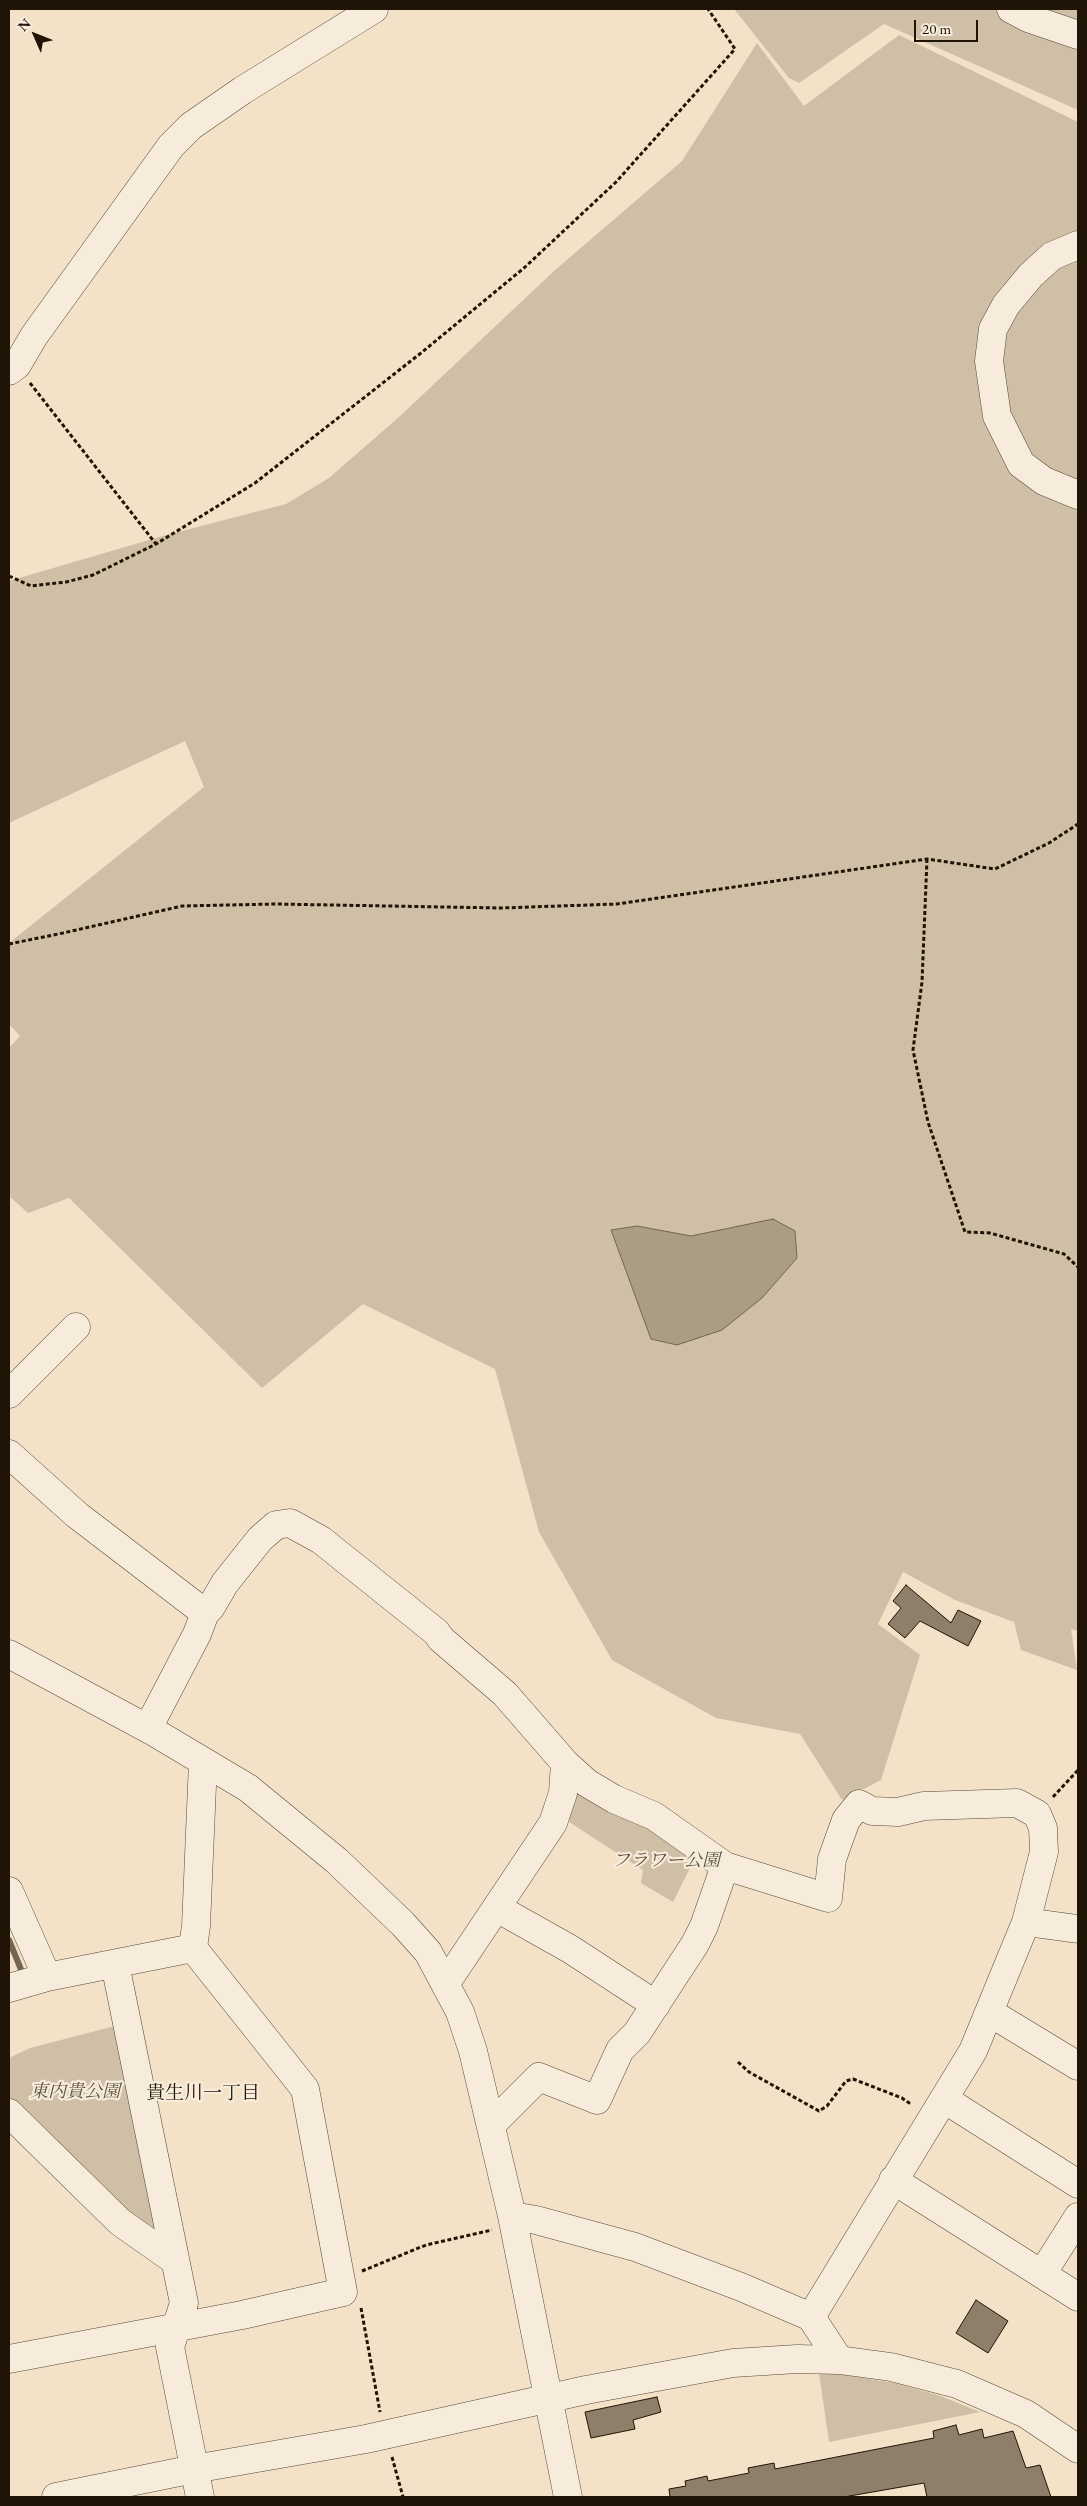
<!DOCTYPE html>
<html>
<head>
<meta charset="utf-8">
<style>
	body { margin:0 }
	#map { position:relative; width:1087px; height:2506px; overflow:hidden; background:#f3e2c7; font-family:"EB Garamond",serif }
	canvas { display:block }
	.frame { position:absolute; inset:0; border:10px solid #1f1405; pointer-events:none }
	.north { position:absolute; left:10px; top:10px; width:50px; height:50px; -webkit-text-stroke:4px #f7ecdb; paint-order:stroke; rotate:314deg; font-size:14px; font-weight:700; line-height:20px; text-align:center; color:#1f1405 }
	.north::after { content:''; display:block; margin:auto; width:18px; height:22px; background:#1f1405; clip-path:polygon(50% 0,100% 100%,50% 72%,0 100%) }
	.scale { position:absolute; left:914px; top:20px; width:64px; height:22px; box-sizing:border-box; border:2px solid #1f1405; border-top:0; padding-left:6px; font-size:15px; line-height:18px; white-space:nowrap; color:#1f1405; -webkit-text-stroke:4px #f7ecdb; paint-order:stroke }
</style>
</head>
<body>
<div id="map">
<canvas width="1087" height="2506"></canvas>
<div class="frame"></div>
<div class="north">N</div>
<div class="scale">20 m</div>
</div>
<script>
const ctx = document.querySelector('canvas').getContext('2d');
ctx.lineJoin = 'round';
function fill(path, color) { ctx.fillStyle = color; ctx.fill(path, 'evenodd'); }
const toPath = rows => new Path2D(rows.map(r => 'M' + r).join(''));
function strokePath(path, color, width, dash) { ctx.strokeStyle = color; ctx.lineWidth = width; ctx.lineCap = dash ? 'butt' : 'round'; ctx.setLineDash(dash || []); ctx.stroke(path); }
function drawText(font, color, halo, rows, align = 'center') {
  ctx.font = font + ' "EB Garamond","Noto Serif JP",serif'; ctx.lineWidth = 4.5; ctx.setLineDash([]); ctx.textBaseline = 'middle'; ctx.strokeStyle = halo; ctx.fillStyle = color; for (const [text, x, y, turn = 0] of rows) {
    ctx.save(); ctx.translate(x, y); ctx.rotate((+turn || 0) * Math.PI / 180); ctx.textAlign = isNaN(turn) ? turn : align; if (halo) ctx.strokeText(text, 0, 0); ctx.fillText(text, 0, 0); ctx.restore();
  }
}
fill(toPath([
	[734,9,1078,9,1078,110,884,24,799,83,789,78],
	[899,35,1078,122,1078,1631,1071,1629,1077,1670,1021,1650,1014,1622,955,1600,903,1572,878,1624,920,1655,881,1780,842,1800,800,1734,716,1718,612,1660,539,1532,495,1369,363,1304,262,1388,69,1198,28,1213,9,1196,9,1048,20,1036,9,1024,9,943,204,787,185,741,9,823,9,581,159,537,286,504,329,478,399,417,554,271,682,161,757,43,804,106],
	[570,1780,698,1852,673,1902,641,1883,643,1870,563,1818],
	[115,2026,156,2225,149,2232,9,2101,9,2058,30,2048],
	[819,2373,846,2375,894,2383,938,2395,980,2412,829,2442]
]), '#cfbfa6');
const water = toPath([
	[773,1219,795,1231,797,1258,762,1298,722,1330,677,1345,651,1339,611,1230,637,1226,691,1236,773,1219]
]);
fill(water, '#ab9c85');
strokePath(water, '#736652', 1);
strokePath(toPath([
	[9,1940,22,1972]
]), '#736652', 6);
const building = toPath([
	[906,1585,951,1623,958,1610,981,1621,968,1646,920,1621,905,1638,888,1624,901,1608,893,1601,906,1585],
	[976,2300,1008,2321,988,2353,956,2333,976,2300],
	[657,2397,661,2412,633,2420,635,2429,591,2438,585,2412,657,2397],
	[956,2425,959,2435,982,2429,984,2438,1013,2431,1026,2468,1040,2465,1051,2497,927,2497,924,2483,844,2497,670,2497,669,2489,686,2486,685,2481,707,2476,708,2481,749,2473,748,2468,774,2463,775,2469,934,2438,933,2431,956,2425]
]);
fill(building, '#8d7f6a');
strokePath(building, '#1f1405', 1);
const minor = toPath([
	[1011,9,1028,18,1078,35],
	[1078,245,1052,256,1031,275,1006,305,993,329,989,361,997,416,1021,464,1044,481,1078,495],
	[9,371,17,365,34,336,171,146,191,126,243,90,374,9],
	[9,1394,76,1327],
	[9,1454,77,1515,205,1613],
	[9,1654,154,1732,248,1788,337,1861,403,1924,428,1952,460,2012,473,2051,512,2216,568,2497],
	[148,1728,197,1634,205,1613,211,1607,225,1583,260,1539,276,1525,290,1523,321,1540,436,1632,441,1639,505,1694,565,1763,587,1783,614,1799,654,1816,725,1866,828,1898,832,1859,846,1820,859,1804,872,1811,898,1812,924,1806,1017,1803,1037,1814,1043,1828,1044,1852,1026,1922,973,2051,811,2317],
	[9,1891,47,1977],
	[497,1908,570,1949,656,2005],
	[1026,1922,1078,1929],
	[115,1964,184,2303,170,2347,200,2497],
	[446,1983,553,1823,563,1793,565,1763],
	[9,1988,47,1977,193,1948],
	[989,2012,1078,2066],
	[944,2099,1078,2184],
	[9,2113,120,2222,174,2260],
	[491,2125,539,2077,597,2100,620,2050,637,2033,695,1944,704,1926,725,1866],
	[893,2180,1078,2297],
	[512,2216,536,2220,635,2247,741,2287,811,2317,839,2360],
	[1042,2274,1078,2217],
	[9,2359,242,2315,343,2292,305,2089,193,1948,196,1926,203,1762],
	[56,2497,194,2469,366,2439,586,2390,733,2363,797,2359,839,2360,891,2367,957,2384,1026,2414,1078,2449]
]);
strokePath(minor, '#544836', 29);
strokePath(toPath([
	[30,383,156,544],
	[9,576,31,586,66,582,93,575,156,544,255,483,421,353,524,268,616,182,735,49,708,9],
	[927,859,922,982,913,1050,928,1122,965,1232,990,1233,1064,1254,1078,1267],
	[9,944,63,933,182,906,275,904,501,908,617,904,927,859,995,869,1049,843,1078,824],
	[1053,1797,1078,1770],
	[738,2062,749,2072,819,2111,827,2106,846,2081,853,2079,902,2098,912,2105],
	[362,2271,426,2245,492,2230],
	[361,2308,380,2412],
	[392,2457,403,2497]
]), '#1f1405', 3, [4, 2.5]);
strokePath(minor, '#f7ecdb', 28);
drawText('italic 18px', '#5d503d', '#f7ecdb', [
	["フラワー公園",666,1861],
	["東内貴公園",75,2092]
]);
drawText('19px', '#1f1405', '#f7ecdb', [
	["貴生川一丁目",203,2094]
]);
</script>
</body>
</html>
